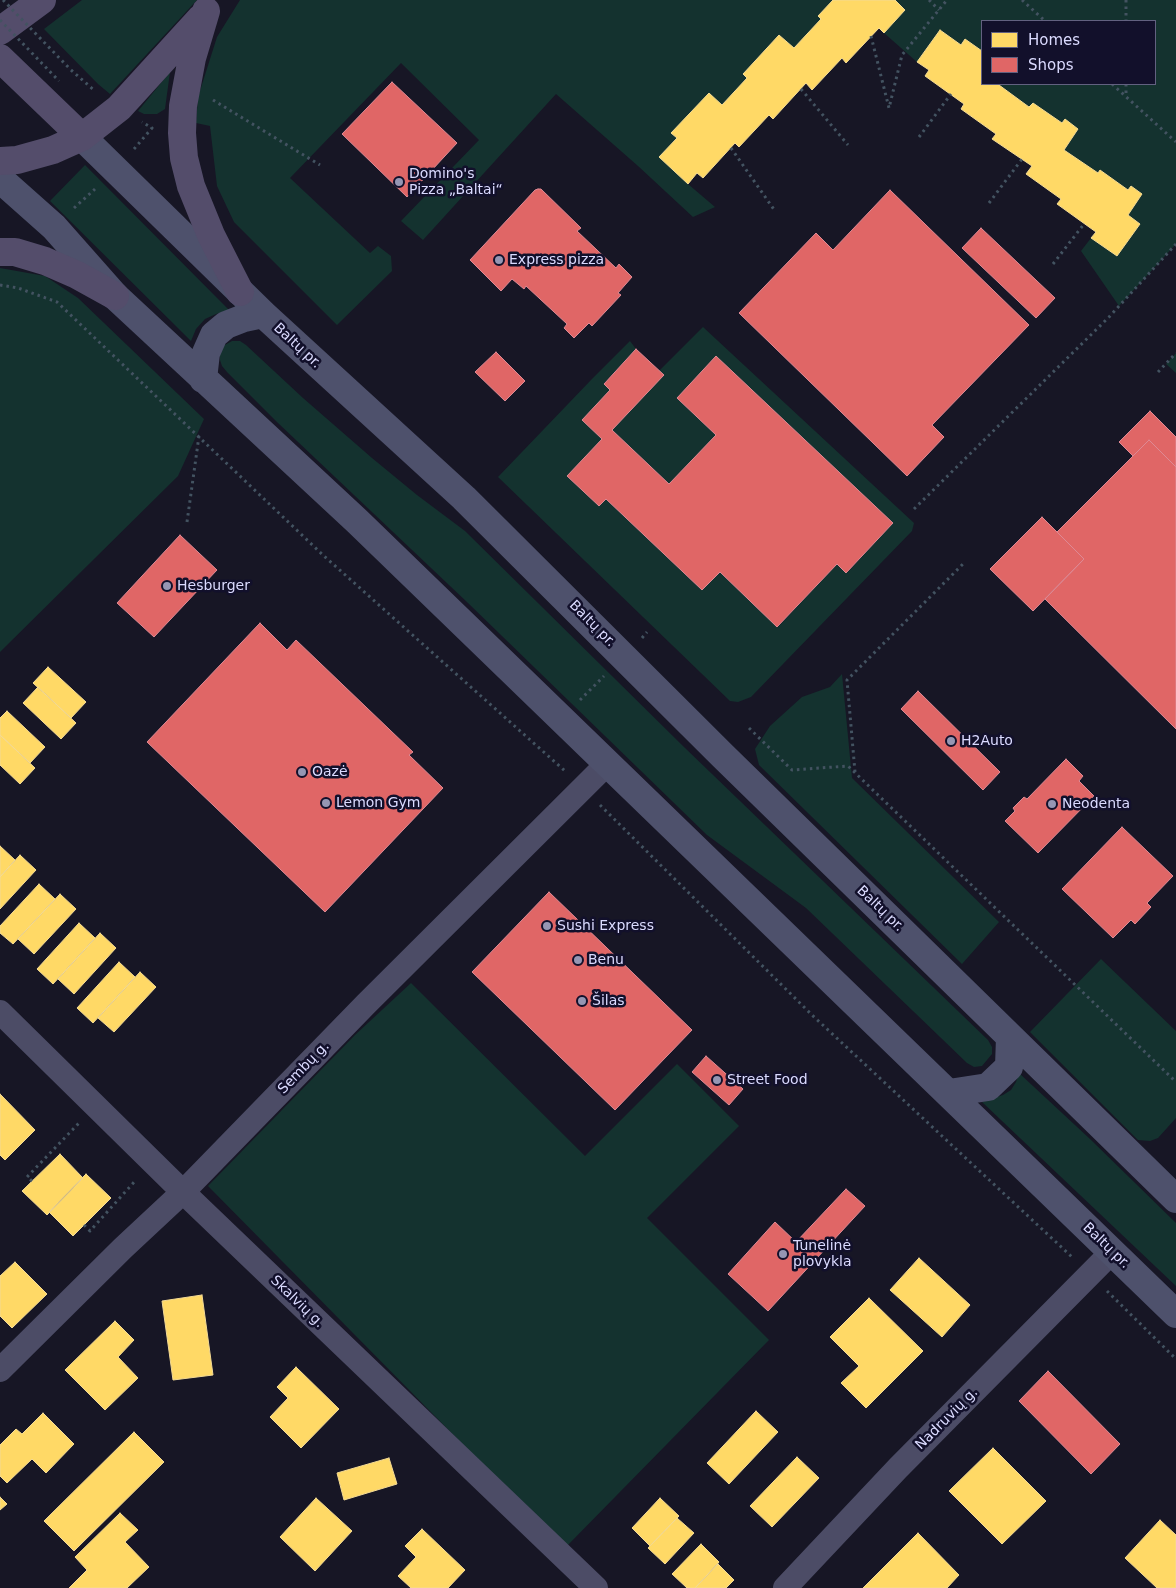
<!DOCTYPE html>
<html>
<head>
<meta charset="utf-8">
<style>
	body { margin:0 }
	#map { position:relative; width:1176px; height:1588px; overflow:hidden; background:#171625; font-family:"DejaVu Sans",sans-serif }
	canvas { display:block }
	.legend { position:absolute; left:981px; top:20px; width:175px; height:65px; box-sizing:border-box; background:#12102b; border:1px solid #626180; margin:0; padding:6px 9px; list-style:none; font-size:15px; color:#dbdbff }
	.legend li { display:flex; align-items:center; gap:10px; height:25px }
	.legend b { width:25px; border:1px solid #626180 }
</style>
</head>
<body>
<div id="map">
<canvas width="1176" height="1588"></canvas>
<ul class="legend">
<li><b style="height:14px;background:#ffd966"></b>Homes</li>
<li><b style="height:14px;background:#e06666"></b>Shops</li>
</ul>
</div>
<script>
const ctx = document.querySelector('canvas').getContext('2d');
ctx.lineJoin = 'round';
function fill(path, color) { ctx.fillStyle = color; ctx.fill(path, 'evenodd'); }
const toPath = rows => new Path2D(rows.map(r => 'M' + r).join(''));
function strokePath(path, color, width, dash) { ctx.strokeStyle = color; ctx.lineWidth = width; ctx.lineCap = dash ? 'butt' : 'round'; ctx.setLineDash(dash || []); ctx.stroke(path); }
function drawText(font, color, halo, rows, align = 'center') {
  ctx.font = font + ' "DejaVu Sans",sans-serif'; ctx.lineWidth = 5; ctx.setLineDash([]); ctx.textBaseline = 'middle'; ctx.strokeStyle = halo; ctx.fillStyle = color; for (const [text, x, y, turn = 0] of rows) {
    ctx.save(); ctx.translate(x, y); ctx.rotate((+turn || 0) * Math.PI / 180); ctx.textAlign = isNaN(turn) ? turn : align; if (halo) ctx.strokeText(text, 0, 0); ctx.fillText(text, 0, 0); ctx.restore();
  }
}
fill(toPath([
	[82,0,197,0,110,94,98,84,44,29],
	[240,0,833,0,818,16,821,19,794,48,779,35,743,74,747,78,722,105,672,133,677,138,660,157,688,184,715,207,693,217,638,166,556,94,423,240,401,221,479,140,401,63,290,178,370,253,378,246,391,256,392,271,337,325,234,222,217,186,210,126,196,123,198,97,217,37],
	[895,0,1176,0,1176,244,1119,306,1081,251,1091,238,1117,256,1140,224,1128,215,1142,194,1131,187,1128,190,1100,170,1098,173,1064,150,1078,129,1065,120,1062,123,1033,103,1029,107,999,85,1000,84,1155,84,1155,21,982,21,982,51,965,39,961,45,940,30,917,62,884,33,905,10],
	[170,72,165,109,157,114,144,114,138,111],
	[85,165,229,310,216,314,205,319,196,329,191,341,50,201],
	[0,268,45,276,78,298,204,419,178,476,0,652],
	[703,327,914,523,912,531,751,697,738,702,730,701,498,477,591,380,630,341,636,349,604,383,610,390,582,420,602,439,567,476,599,506,606,499,702,590,720,572,778,627,837,564,847,573,893,523,716,356,677,398,716,435,669,484,612,430,659,371],
	[232,341,240,341,246,345,303,398,372,458,417,495,465,531,684,747,988,1040,992,1047,992,1054,982,1066,974,1067,967,1063,806,908,707,835,468,603,278,423,227,372,222,366,220,360,220,353,223,346],
	[1176,353,1176,373,1166,364],
	[842,674,852,778,999,922,962,964,759,765,755,749,770,726,802,697,830,687],
	[1101,959,1176,1031,1176,1118,1158,1138,1150,1141,1138,1140,1030,1032],
	[411,983,585,1156,677,1064,739,1126,647,1218,769,1340,565,1548,208,1186,355,1035],
	[1019,1073,1090,1139,1176,1223,1176,1286,982,1102,1003,1095,1011,1090,1016,1082]
]), '#14322f');
const homes = toPath([
	[833,0,895,0,905,10,884,33,879,28,846,63,842,58,812,90,806,83,773,119,769,115,739,147,735,143,703,178,697,173,688,184,659,157,677,138,671,133,709,93,722,105,747,78,743,74,779,35,794,48,821,19,818,16,833,0],
	[940,30,961,45,965,39,982,51,982,84,1000,84,999,85,1029,107,1033,103,1062,123,1065,119,1078,129,1064,150,1098,173,1100,170,1128,190,1131,186,1142,194,1128,215,1140,224,1117,256,1091,238,1096,232,1057,204,1061,199,1026,174,1032,166,992,139,996,134,961,109,964,104,925,76,929,70,917,62,940,30],
	[48,667,86,702,71,718,33,683,48,667],
	[38,687,76,723,61,739,23,703,38,687],
	[7,711,45,747,30,763,0,735,0,718,7,711],
	[0,735,35,768,20,784,0,765,0,735],
	[0,846,15,860,0,877,0,846],
	[20,855,36,870,0,909,0,877,20,855],
	[39,884,55,899,13,944,0,933,0,926,39,884],
	[60,894,76,909,34,954,18,939,60,894],
	[79,923,95,938,53,984,37,969,79,923],
	[100,933,116,948,74,994,58,979,100,933],
	[119,962,135,977,93,1023,77,1008,119,962],
	[140,972,156,987,114,1032,98,1018,140,972],
	[0,1094,35,1130,5,1160,0,1155,0,1094],
	[60,1154,83,1178,47,1215,22,1191,60,1154],
	[86,1174,111,1198,73,1236,49,1212,86,1174],
	[919,1258,970,1305,942,1337,890,1290,919,1258],
	[15,1262,47,1294,12,1328,0,1316,0,1276,15,1262],
	[202,1295,213,1375,173,1380,162,1301,202,1295],
	[869,1298,923,1351,866,1408,841,1383,859,1366,830,1337,869,1298],
	[115,1321,134,1340,118,1357,138,1378,105,1410,65,1370,115,1321],
	[296,1367,339,1409,301,1448,270,1417,288,1398,277,1387,296,1367],
	[756,1411,778,1432,729,1484,707,1463,756,1411],
	[43,1413,74,1444,46,1473,32,1459,7,1483,0,1476,0,1445,16,1429,22,1434,43,1413],
	[134,1432,164,1462,74,1551,44,1521,134,1432],
	[993,1448,1046,1501,1002,1544,949,1491,993,1448],
	[797,1457,819,1478,772,1527,750,1506,797,1457],
	[389,1458,397,1484,344,1500,337,1473,389,1458],
	[0,1497,7,1504,0,1510,0,1497],
	[316,1498,352,1531,315,1571,280,1537,316,1498],
	[660,1498,679,1516,650,1546,632,1528,660,1498],
	[120,1513,138,1530,125,1542,149,1567,127,1588,69,1588,87,1570,75,1557,120,1513],
	[677,1518,694,1533,665,1564,648,1548,677,1518],
	[1160,1520,1176,1535,1176,1588,1157,1588,1125,1558,1160,1520],
	[422,1529,465,1570,448,1588,411,1588,398,1576,416,1557,405,1546,422,1529],
	[918,1533,959,1575,947,1588,863,1588,918,1533],
	[701,1544,719,1562,695,1588,687,1588,672,1574,701,1544],
	[718,1564,734,1580,726,1588,695,1588,718,1564]
]);
fill(homes, '#ffd966');
strokePath(homes, '#f4da94', 1);
const shops = toPath([
	[392,82,457,143,407,197,342,134,392,82],
	[538,189,541,189,581,228,577,231,616,268,619,264,632,277,618,293,621,295,592,326,589,323,574,338,564,328,567,324,526,286,524,289,512,279,501,291,470,260,535,190,538,189],
	[890,190,1029,325,932,425,944,437,907,476,739,313,816,233,833,250,890,190],
	[981,228,1055,298,1036,318,962,248,981,228],
	[636,349,664,375,612,430,669,484,716,435,677,398,716,356,893,523,846,573,837,564,777,627,720,572,702,590,606,499,599,506,567,476,602,439,582,420,610,390,604,384,636,349],
	[496,352,525,381,505,401,475,372,496,352],
	[1150,411,1176,437,1176,467,1149,440,1133,456,1119,442,1150,411],
	[1149,440,1176,467,1176,729,1045,599,1084,559,1057,532,1149,440],
	[1042,517,1084,559,1033,611,990,569,1042,517],
	[180,535,217,570,154,637,117,603,180,535],
	[260,623,287,650,296,640,413,752,409,755,443,788,325,912,147,742,260,623],
	[918,691,1000,772,983,790,901,709,918,691],
	[1066,759,1083,776,1079,781,1094,796,1038,853,1005,821,1015,811,1013,808,1024,797,1027,799,1066,759],
	[1122,827,1173,876,1147,903,1151,907,1135,924,1131,920,1113,938,1062,889,1122,827],
	[549,892,692,1030,615,1110,472,972,549,892],
	[706,1056,743,1089,729,1105,692,1072,706,1056],
	[846,1189,865,1206,768,1311,728,1274,775,1222,796,1242,846,1189],
	[1048,1371,1120,1444,1091,1474,1019,1401,1048,1371]
]);
fill(shops, '#e06666');
strokePath(shops, '#de8994', 1);
strokePath(toPath([
	[929,0,939,10],
	[1022,0,1045,21],
	[1126,0,1126,21],
	[871,36,889,108,902,55,947,0],
	[71,70,95,91],
	[1112,84,1176,142],
	[1126,84,1126,96],
	[801,89,848,145],
	[213,100,320,165],
	[919,137,951,94],
	[731,148,775,211],
	[134,149,152,128,142,122],
	[989,203,1022,159],
	[74,208,95,189],
	[1053,264,1084,224],
	[0,285,18,288,57,302,324,556,565,771],
	[1158,372,1176,353],
	[914,509,1109,317,1176,244],
	[187,522,199,436],
	[642,638,647,632],
	[580,700,604,676],
	[749,728,792,770,848,766,1176,1082],
	[855,772,847,680,964,563],
	[600,805,812,1015,1072,1257],
	[32,1181,27,1177,79,1123],
	[84,1225,90,1231,136,1180],
	[1107,1291,1176,1359]
]), '#435361', 3, [2.5, 4]);
strokePath(toPath([
	[0,1012,183,1192,596,1588],
	[0,1370,123,1248,183,1192,366,1004,607,764],
	[785,1588,898,1468,1112,1252]
]), '#4c4c66', 24);
strokePath(toPath([
	[82,137,263,314,464,498,722,755,1176,1199],
	[0,179,54,227,115,296,357,521,1176,1314],
	[203,379,206,353,214,335,226,325,244,318,263,314],
	[949,1093,988,1087,1009,1067,1010,1037]
]), '#4e516c', 28);
strokePath(toPath([
	[206,11,192,58,183,106,182,133,184,158,191,186,211,235,240,292],
	[0,31,42,0],
	[0,58,82,137],
	[0,161,17,160,53,150,82,137,119,108,201,18],
	[0,252,15,252,45,261,77,275,115,296]
]), '#544d6b', 28);
strokePath(toPath([
	[3,0,71,70],
	[0,20,59,81]
]), '#435361', 3, [2.5, 4]);
for (const [x, y, r, color] of [
	[399,182,5,"#9696b3"],
	[499,260,5,"#9696b3"],
	[167,586,5,"#9696b3"],
	[951,741,5,"#9696b3"],
	[302,772,5,"#9696b3"],
	[326,803,5,"#9696b3"],
	[1052,804,5,"#9696b3"],
	[547,926,5,"#9696b3"],
	[578,960,5,"#9696b3"],
	[582,1001,5,"#9696b3"],
	[717,1080,5,"#9696b3"],
	[783,1254,5,"#9696b3"]
]) { const dot = new Path2D(); dot.arc(x, y, r, 0, 2 * Math.PI); ctx.fillStyle = color; ctx.fill(dot); strokePath(dot, '#12102b', 2); }
drawText('14px', '#dbdbff', '#12102b', [
	["Domino's",409,174],
	["Pizza „Baltai“",409,190],
	["Express pizza",509,260],
	["Hesburger",177,586],
	["H2Auto",961,741],
	["Oazė",312,772],
	["Lemon Gym",336,803],
	["Neodenta",1062,804],
	["Sushi Express",557,926],
	["Benu",588,960],
	["Šilas",592,1001],
	["Street Food",727,1080],
	["Tunelinė",793,1246],
	["plovykla",793,1262]
], 'left');
drawText('14px', '#dbdbff', '#12102b', [
	["Baltų pr.",297,346,43],
	["Baltų pr.",592,624,45],
	["Baltų pr.",880,909,44],
	["Sembų g.",304,1068,-46],
	["Baltų pr.",1106,1246,44],
	["Skalvių g.",297,1302,44],
	["Nadruvių g.",947,1419,-45]
]);
</script>
</body>
</html>
